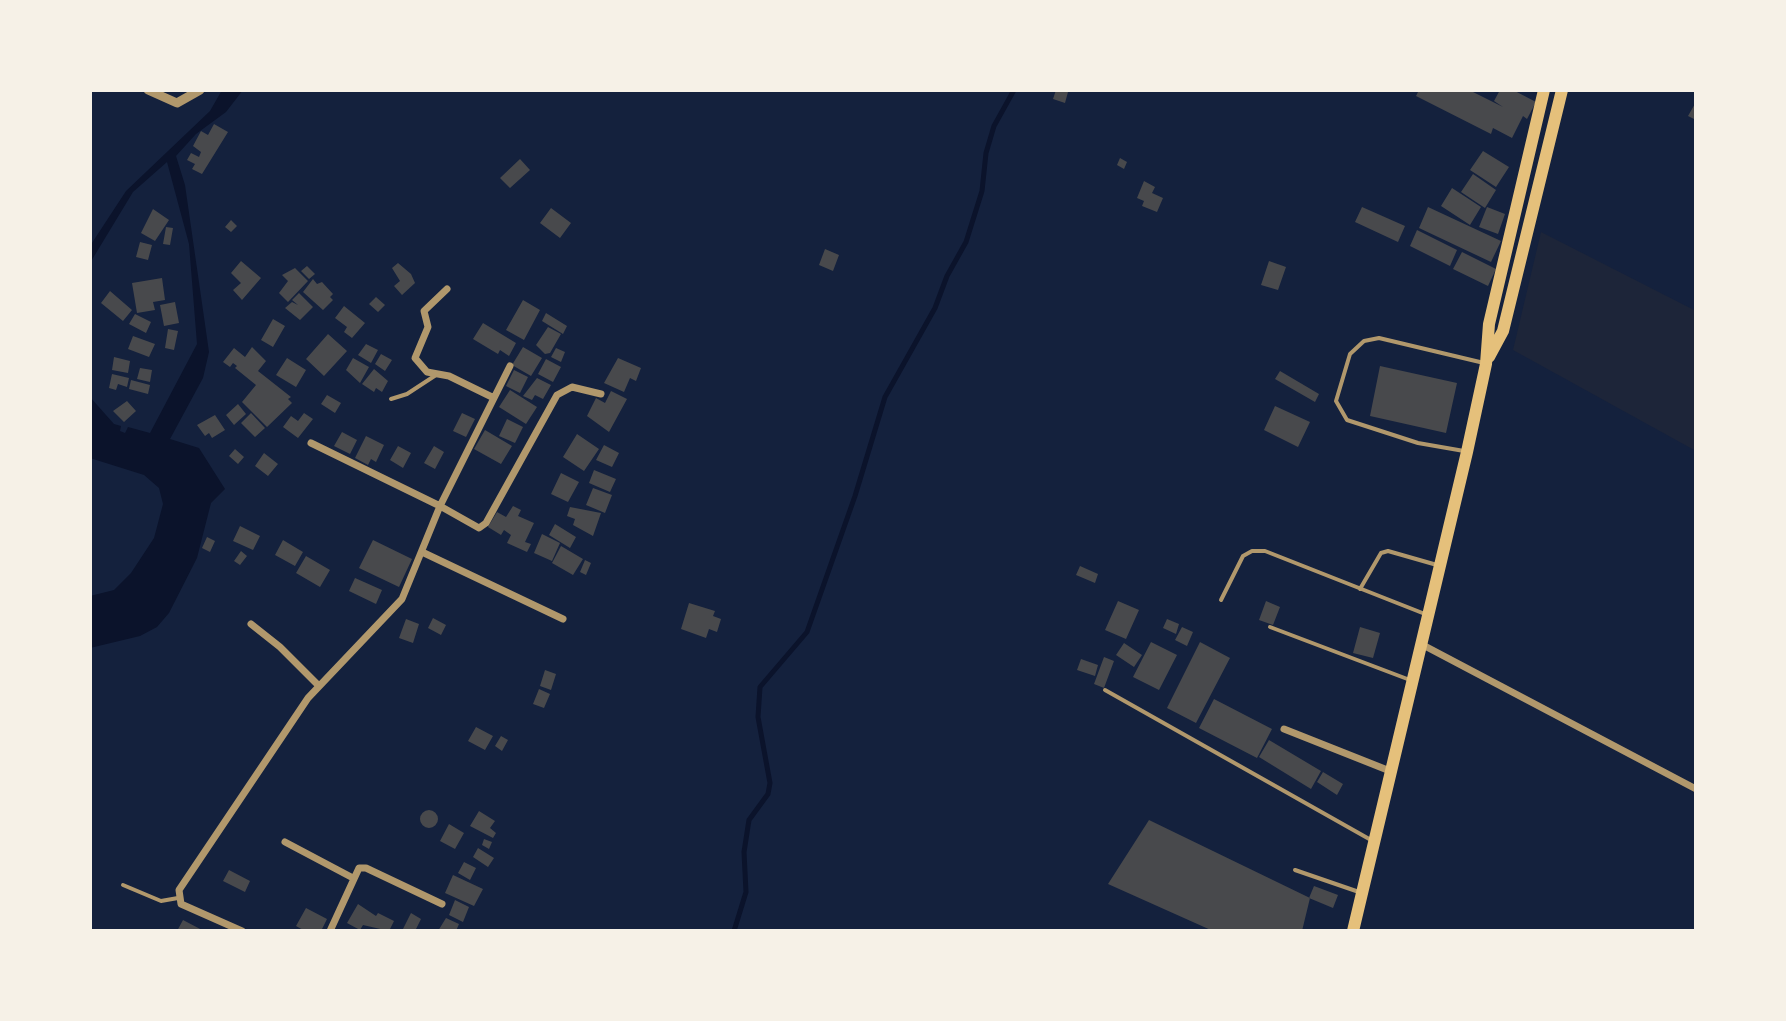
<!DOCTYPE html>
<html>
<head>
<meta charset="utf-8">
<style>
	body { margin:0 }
	#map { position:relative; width:1786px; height:1021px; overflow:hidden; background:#14213d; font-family:"Alegreya Sans",sans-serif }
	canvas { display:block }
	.frame { position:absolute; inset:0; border:92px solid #f6f1e7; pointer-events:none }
</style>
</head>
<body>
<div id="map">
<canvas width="1786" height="1021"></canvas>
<div class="frame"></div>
</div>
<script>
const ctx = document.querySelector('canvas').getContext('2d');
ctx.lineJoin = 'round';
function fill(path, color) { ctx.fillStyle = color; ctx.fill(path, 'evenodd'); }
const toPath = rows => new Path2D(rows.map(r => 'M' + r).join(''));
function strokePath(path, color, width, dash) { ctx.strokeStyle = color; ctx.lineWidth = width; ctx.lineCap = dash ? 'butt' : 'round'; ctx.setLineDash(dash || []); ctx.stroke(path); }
fill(toPath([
	[1541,232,1696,311,1696,451,1513,350]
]), '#1d2539');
fill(toPath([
	[222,90,243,90,226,112,196,134,176,156,185,185,209,352,203,378,170,439,199,448,225,489,211,503,197,558,169,613,157,627,140,636,90,648,90,596,114,590,131,573,154,538,163,504,159,488,144,475,90,458,90,397,114,424,121,426,120,431,125,433,128,427,150,433,197,344,189,244,167,162,133,192,90,263,90,246,126,191,210,111]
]), '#0b132b');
strokePath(toPath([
	[734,931,746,892,744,852,749,820,768,794,770,783,758,717,760,687,807,632,855,496,885,397,935,308,947,276,966,242,982,191,986,153,994,126,1014,90]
]), '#0b132b', 5);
fill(toPath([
	[1056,90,1068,92,1065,103,1053,99],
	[1419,90,1469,90,1503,107,1494,101,1500,90,1513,90,1536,102,1527,119,1523,116,1512,138,1493,128,1491,134,1416,96],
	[1696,102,1696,120,1688,116],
	[214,124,228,132,202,174,192,169,195,164,187,160,191,153,199,157,201,152,193,146,201,131,208,135],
	[1483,151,1509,167,1496,187,1470,170],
	[1120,158,1127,162,1124,169,1117,165],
	[520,159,530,170,510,188,500,178],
	[1473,174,1496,190,1485,208,1461,192],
	[1144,181,1155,187,1152,193,1163,198,1157,212,1142,206,1144,201,1137,198],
	[1452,188,1481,207,1470,225,1441,206],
	[1362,207,1405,226,1398,242,1355,222],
	[1428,207,1501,241,1491,262,1419,228],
	[1487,207,1505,214,1498,234,1479,227],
	[551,208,571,223,560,238,540,223],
	[153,209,169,220,155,241,141,233],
	[231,220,237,226,231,232,225,227],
	[166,227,173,228,170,245,163,244],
	[1417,230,1457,250,1450,266,1410,246],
	[140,242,152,245,148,260,136,257],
	[825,249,839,255,833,271,819,265],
	[1462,252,1496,269,1488,286,1453,269],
	[241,261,261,278,242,300,233,290,241,283,231,273],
	[1269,261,1286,267,1278,290,1261,285],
	[398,263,411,274,415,283,402,295,394,286,400,281,392,268],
	[307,266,315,274,309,279,301,271],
	[295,268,308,281,288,302,279,293,288,281,282,275],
	[162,278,165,300,153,302,155,310,137,313,132,283],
	[313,279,317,284,322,282,333,294,330,297,333,300,323,310,303,292],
	[110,291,132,310,123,321,101,303],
	[299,293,313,307,300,320,285,308,292,302,298,305,292,300],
	[376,297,385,305,378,312,369,304],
	[523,300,540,310,524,340,506,330],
	[175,302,179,323,164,326,160,305],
	[344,306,365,323,352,338,344,332,347,327,335,318],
	[546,313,567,326,563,334,542,321],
	[135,314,151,322,146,333,129,324],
	[273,319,285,326,273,347,261,340],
	[483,323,516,343,509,356,500,350,498,354,473,339],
	[548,327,561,334,550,353,545,354,536,345],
	[168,329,178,331,174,350,165,348],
	[328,334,347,351,324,376,306,359],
	[133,336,155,344,149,357,128,349],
	[366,344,378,350,371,363,358,355],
	[252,347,266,361,258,371,291,397,288,399,292,403,267,427,242,402,256,385,235,368,237,366,233,363,230,367,223,362,234,348,245,357],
	[523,347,542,358,531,376,512,365],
	[556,348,565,352,561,362,551,357],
	[381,354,392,360,385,371,375,364],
	[114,357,130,361,128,373,112,370],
	[287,358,306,370,296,387,276,375],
	[353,358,369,367,360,383,346,370],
	[618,358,641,368,636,381,630,378,624,392,604,383],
	[546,359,561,367,553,382,538,374],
	[1380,366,1457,383,1446,433,1370,416],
	[140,368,152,370,150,382,137,379],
	[374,369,388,381,382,392,376,388,374,392,362,384],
	[514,370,528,377,520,393,506,386],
	[1280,371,1319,394,1315,402,1275,379],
	[112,374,129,378,127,387,118,384,116,390,109,388],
	[537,378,551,385,543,399,535,395,532,400,523,396],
	[131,380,150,385,148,394,129,389],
	[510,390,537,407,526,424,499,407],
	[611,391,627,399,609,432,587,416,596,398,605,403],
	[327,395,341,403,335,413,321,404],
	[127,401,136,411,124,422,113,411],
	[238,404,246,414,234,425,226,415],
	[1275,406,1310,422,1298,447,1264,430],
	[251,413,265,428,255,437,241,423],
	[304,413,313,419,298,438,283,427,291,416,298,421],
	[462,413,475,419,466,437,453,431],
	[215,415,225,430,212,438,209,433,205,436,197,425],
	[507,419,523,427,515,443,499,436],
	[485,430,512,446,501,464,474,449],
	[342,432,357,440,350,454,334,446],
	[577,434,599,449,584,471,563,457],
	[366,436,384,445,376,462,371,459,368,465,355,458],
	[604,445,619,453,612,467,596,460],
	[398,446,411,453,403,468,390,460],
	[434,446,444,452,435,469,424,463],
	[235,449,244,457,238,464,229,456],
	[264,453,278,464,268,476,255,466],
	[594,470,616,479,610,492,589,483],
	[561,473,579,482,568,502,551,494],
	[593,488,612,495,605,513,586,505],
	[513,506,521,510,518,516,534,523,525,542,531,544,527,552,507,543,511,535,504,530,501,535,488,527,497,512,506,517],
	[570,507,601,513,593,536,573,525,575,519,567,516],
	[555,524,576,537,570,548,549,535],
	[240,526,260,536,253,550,233,541],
	[542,534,560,543,552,561,534,553],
	[207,537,215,541,210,552,202,548],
	[283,540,303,552,295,566,275,555],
	[373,540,412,559,399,587,359,568],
	[561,546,583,559,573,575,552,563],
	[241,551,247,556,240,565,234,561],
	[306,556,330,570,320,587,296,573],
	[585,560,591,563,586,575,580,572],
	[1080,566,1098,574,1095,583,1076,575],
	[355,578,382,590,376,604,349,591],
	[1118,601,1139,610,1126,639,1105,630],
	[1266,601,1280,607,1273,625,1259,620],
	[689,603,715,611,713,616,721,619,717,632,709,629,706,638,681,629],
	[433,618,446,625,441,635,428,628],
	[406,619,419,624,413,643,399,638],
	[1167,619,1179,624,1176,634,1163,628],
	[1182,627,1193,632,1187,646,1175,640],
	[1360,627,1380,633,1373,658,1353,653],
	[1151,642,1177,655,1159,690,1133,677],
	[1200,642,1230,658,1196,723,1167,708],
	[1124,643,1142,655,1134,667,1116,655],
	[1104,657,1114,661,1104,688,1094,684],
	[1081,659,1098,665,1095,676,1077,670],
	[545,670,556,674,551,690,540,686],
	[539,689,550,694,544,708,533,704],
	[1214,699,1272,729,1257,758,1199,728],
	[476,727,493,736,485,750,468,741],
	[501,736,508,740,502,751,495,746],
	[1269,740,1321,771,1311,789,1259,757],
	[1323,772,1343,784,1337,795,1317,782],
	'420 819a9 9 0 1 1 18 0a9 9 0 1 1-18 0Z',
	[479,811,495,821,490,828,496,833,493,838,470,826],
	[1149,820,1310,898,1302,931,1213,931,1108,884],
	[449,824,464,833,455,849,440,841],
	[484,839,492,842,489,849,482,845],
	[478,848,494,858,488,867,473,857],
	[464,862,476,868,470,880,458,873],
	[229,870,250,881,245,892,223,881],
	[453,875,483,889,474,906,445,893],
	[1314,886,1338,895,1333,908,1309,898],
	[455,900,469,907,463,922,449,915],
	[358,904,376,916,378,913,394,921,389,931,363,925,360,930,347,923],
	[306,908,327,919,321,931,305,931,296,926],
	[411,913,421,919,415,931,402,931],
	[446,918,459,924,456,931,438,931],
	[183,920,204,931,177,931]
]), '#48494c');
strokePath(toPath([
	[391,399,407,394,436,375],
	[1464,451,1418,443,1347,420,1336,401,1350,354,1364,341,1379,338,1484,363],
	[1360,589,1381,553,1388,551,1437,565],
	[1221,600,1243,556,1252,551,1265,551,1425,614],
	[1270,627,1410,680],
	[1105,690,1371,840],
	[1295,870,1359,892],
	[123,885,161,901,178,898]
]), '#b1986c', 4);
strokePath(toPath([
	[447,289,424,311,428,327,415,358,427,372,449,376,494,398],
	[510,366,440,506,479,528,486,523,557,395,572,387,601,394],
	[422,552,563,619],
	[251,624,280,647,319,686],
	[1421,644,1696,789],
	[1284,729,1390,771],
	[285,842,353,878],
	[242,931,181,904,179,890,308,698,402,599,440,506,311,443],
	[330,931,359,868,366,868,442,904]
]), '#b1986c', 7);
strokePath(toPath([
	[148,90,177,103,200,90]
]), '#b1986c', 9);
strokePath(toPath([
	[1489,357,1503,331,1562,90],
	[1353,931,1467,452,1486,364,1489,324,1544,90]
]), '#e5c07b', 12);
</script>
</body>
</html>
